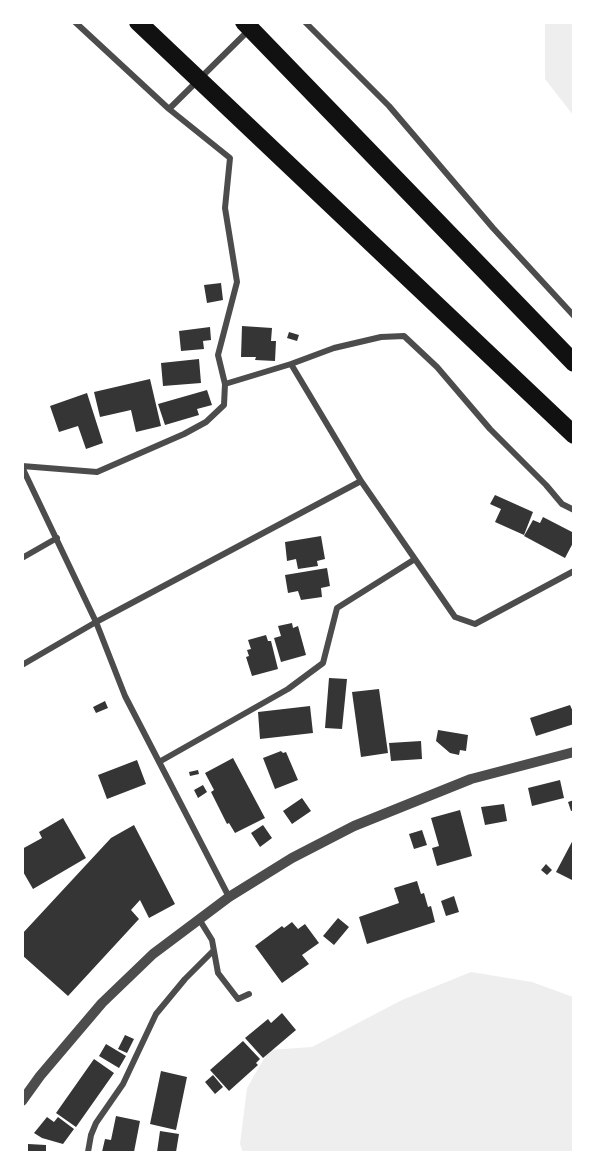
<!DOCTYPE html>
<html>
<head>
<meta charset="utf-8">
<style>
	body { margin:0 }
	#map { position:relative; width:596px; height:1175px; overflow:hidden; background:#fff; font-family:"Roboto Serif",serif }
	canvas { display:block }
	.frame { position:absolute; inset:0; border:24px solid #fff; pointer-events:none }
</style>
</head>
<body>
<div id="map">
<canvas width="596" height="1175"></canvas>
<div class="frame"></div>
</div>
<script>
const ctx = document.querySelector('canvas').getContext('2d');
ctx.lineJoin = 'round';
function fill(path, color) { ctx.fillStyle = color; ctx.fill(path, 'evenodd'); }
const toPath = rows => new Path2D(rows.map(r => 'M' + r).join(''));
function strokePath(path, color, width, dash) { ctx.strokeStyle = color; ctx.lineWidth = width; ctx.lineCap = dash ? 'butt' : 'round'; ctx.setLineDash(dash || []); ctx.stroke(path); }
fill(toPath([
	[545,23,573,23,573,115,545,79],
	[471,972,532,982,573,997,573,1152,243,1152,240,1144,247,1088,269,1050,312,1047,402,1000]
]), '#eee');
fill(toPath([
	[221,283,223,300,207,303,204,285],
	[242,326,272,328,271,341,276,341,275,361,255,360,256,357,241,357],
	[210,327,211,340,203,341,204,349,181,351,179,331],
	[289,332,299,335,297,341,287,338],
	[199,359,201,383,163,386,161,363],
	[150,379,161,426,136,432,131,410,100,417,94,392],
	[207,390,212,405,197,409,199,415,165,425,158,404],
	[87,393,103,443,86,449,78,426,59,432,50,406],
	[495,495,533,512,524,535,495,522,501,509,490,504],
	[543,517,574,533,574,541,565,558,524,536,533,520,540,523],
	[321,536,325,559,317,561,318,566,298,569,296,559,287,561,285,542],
	[327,568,330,586,321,588,322,597,301,600,298,591,288,593,285,575],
	[292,623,293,628,298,626,306,655,281,662,274,638,281,636,278,626],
	[266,635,268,641,271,641,278,669,252,676,246,657,249,656,247,650,251,649,248,640],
	[329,678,347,679,342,729,325,728],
	[379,689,388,753,361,757,352,692],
	[105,701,108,708,96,713,93,707],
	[570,705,574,714,574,724,536,736,530,718],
	[310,706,313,733,260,739,258,712],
	[438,730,468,735,466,751,460,750,459,755,450,753,436,741],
	[421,741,422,759,391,761,389,743],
	[281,751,283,753,286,752,298,780,275,789,263,758],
	[233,758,265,818,235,833,229,823,227,824,211,792,214,790,205,773],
	[137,760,146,784,107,799,98,775],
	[198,770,199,774,190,776,189,772],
	[560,780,564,798,532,806,528,788],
	[203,785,207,792,198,798,194,790],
	[302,798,311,811,292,824,283,811],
	[574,800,574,810,571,811,568,802],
	[504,804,507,821,485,825,481,807],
	[460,810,472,856,437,866,432,848,439,846,431,818],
	[63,818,86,858,33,889,22,870,22,849,42,838,39,832],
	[134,825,175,904,149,918,140,900,131,910,139,919,68,996,22,955,22,934,111,838],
	[263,825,272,838,260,847,251,833],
	[422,830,427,845,414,849,409,834],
	[574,838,574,881,556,872],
	[546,864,552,870,547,875,541,870],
	[417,881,421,894,424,893,428,907,431,906,435,922,367,944,359,917,399,903,394,888],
	[454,896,459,912,446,916,441,901],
	[338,918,349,927,334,945,323,936],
	[292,922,298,929,305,924,319,943,302,955,309,964,282,983,255,946,282,926,284,928],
	[282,1013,296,1030,263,1058,245,1038,268,1019,271,1023],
	[125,1035,134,1039,127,1053,118,1049],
	[243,1041,260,1059,256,1063,258,1065,229,1091,210,1070],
	[106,1044,126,1056,119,1068,99,1056],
	[94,1059,114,1073,76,1127,56,1113],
	[161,1071,187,1077,176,1130,150,1124],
	[213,1075,223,1087,215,1094,205,1082],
	[116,1116,140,1121,134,1152,102,1152,105,1139,111,1140],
	[47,1117,54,1122,58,1117,74,1129,63,1144,42,1138,34,1133],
	[160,1131,179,1134,176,1152,157,1152],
	[28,1144,46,1145,46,1152,28,1152]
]), '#353535');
strokePath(toPath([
	[75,22,169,109,230,158,225,208,237,282,218,355,225,384,291,364,361,481,455,617,475,624,574,571],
	[305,22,389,106,493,228,574,316],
	[169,109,250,29],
	[291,364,334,348,381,337,404,336,437,367,490,429,546,485,562,504,574,510],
	[22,466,97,472,184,434,206,422,224,405,225,384],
	[22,467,96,622,125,696,229,897],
	[22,558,57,538],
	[22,665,96,622,361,481],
	[159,762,288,689,323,663,337,608,415,559],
	[199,919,212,940,218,973,238,999,249,994],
	[88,1152,91,1135,96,1123,123,1084,156,1014,185,979,213,951]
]), '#4c4c4c', 6);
strokePath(toPath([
	[22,1101,40,1076,102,1003,153,954,229,897,292,858,354,826,471,779,574,752]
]), '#4c4c4c', 10);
strokePath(toPath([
	[138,22,574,435],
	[244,22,574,363]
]), '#111', 18);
</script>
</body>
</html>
